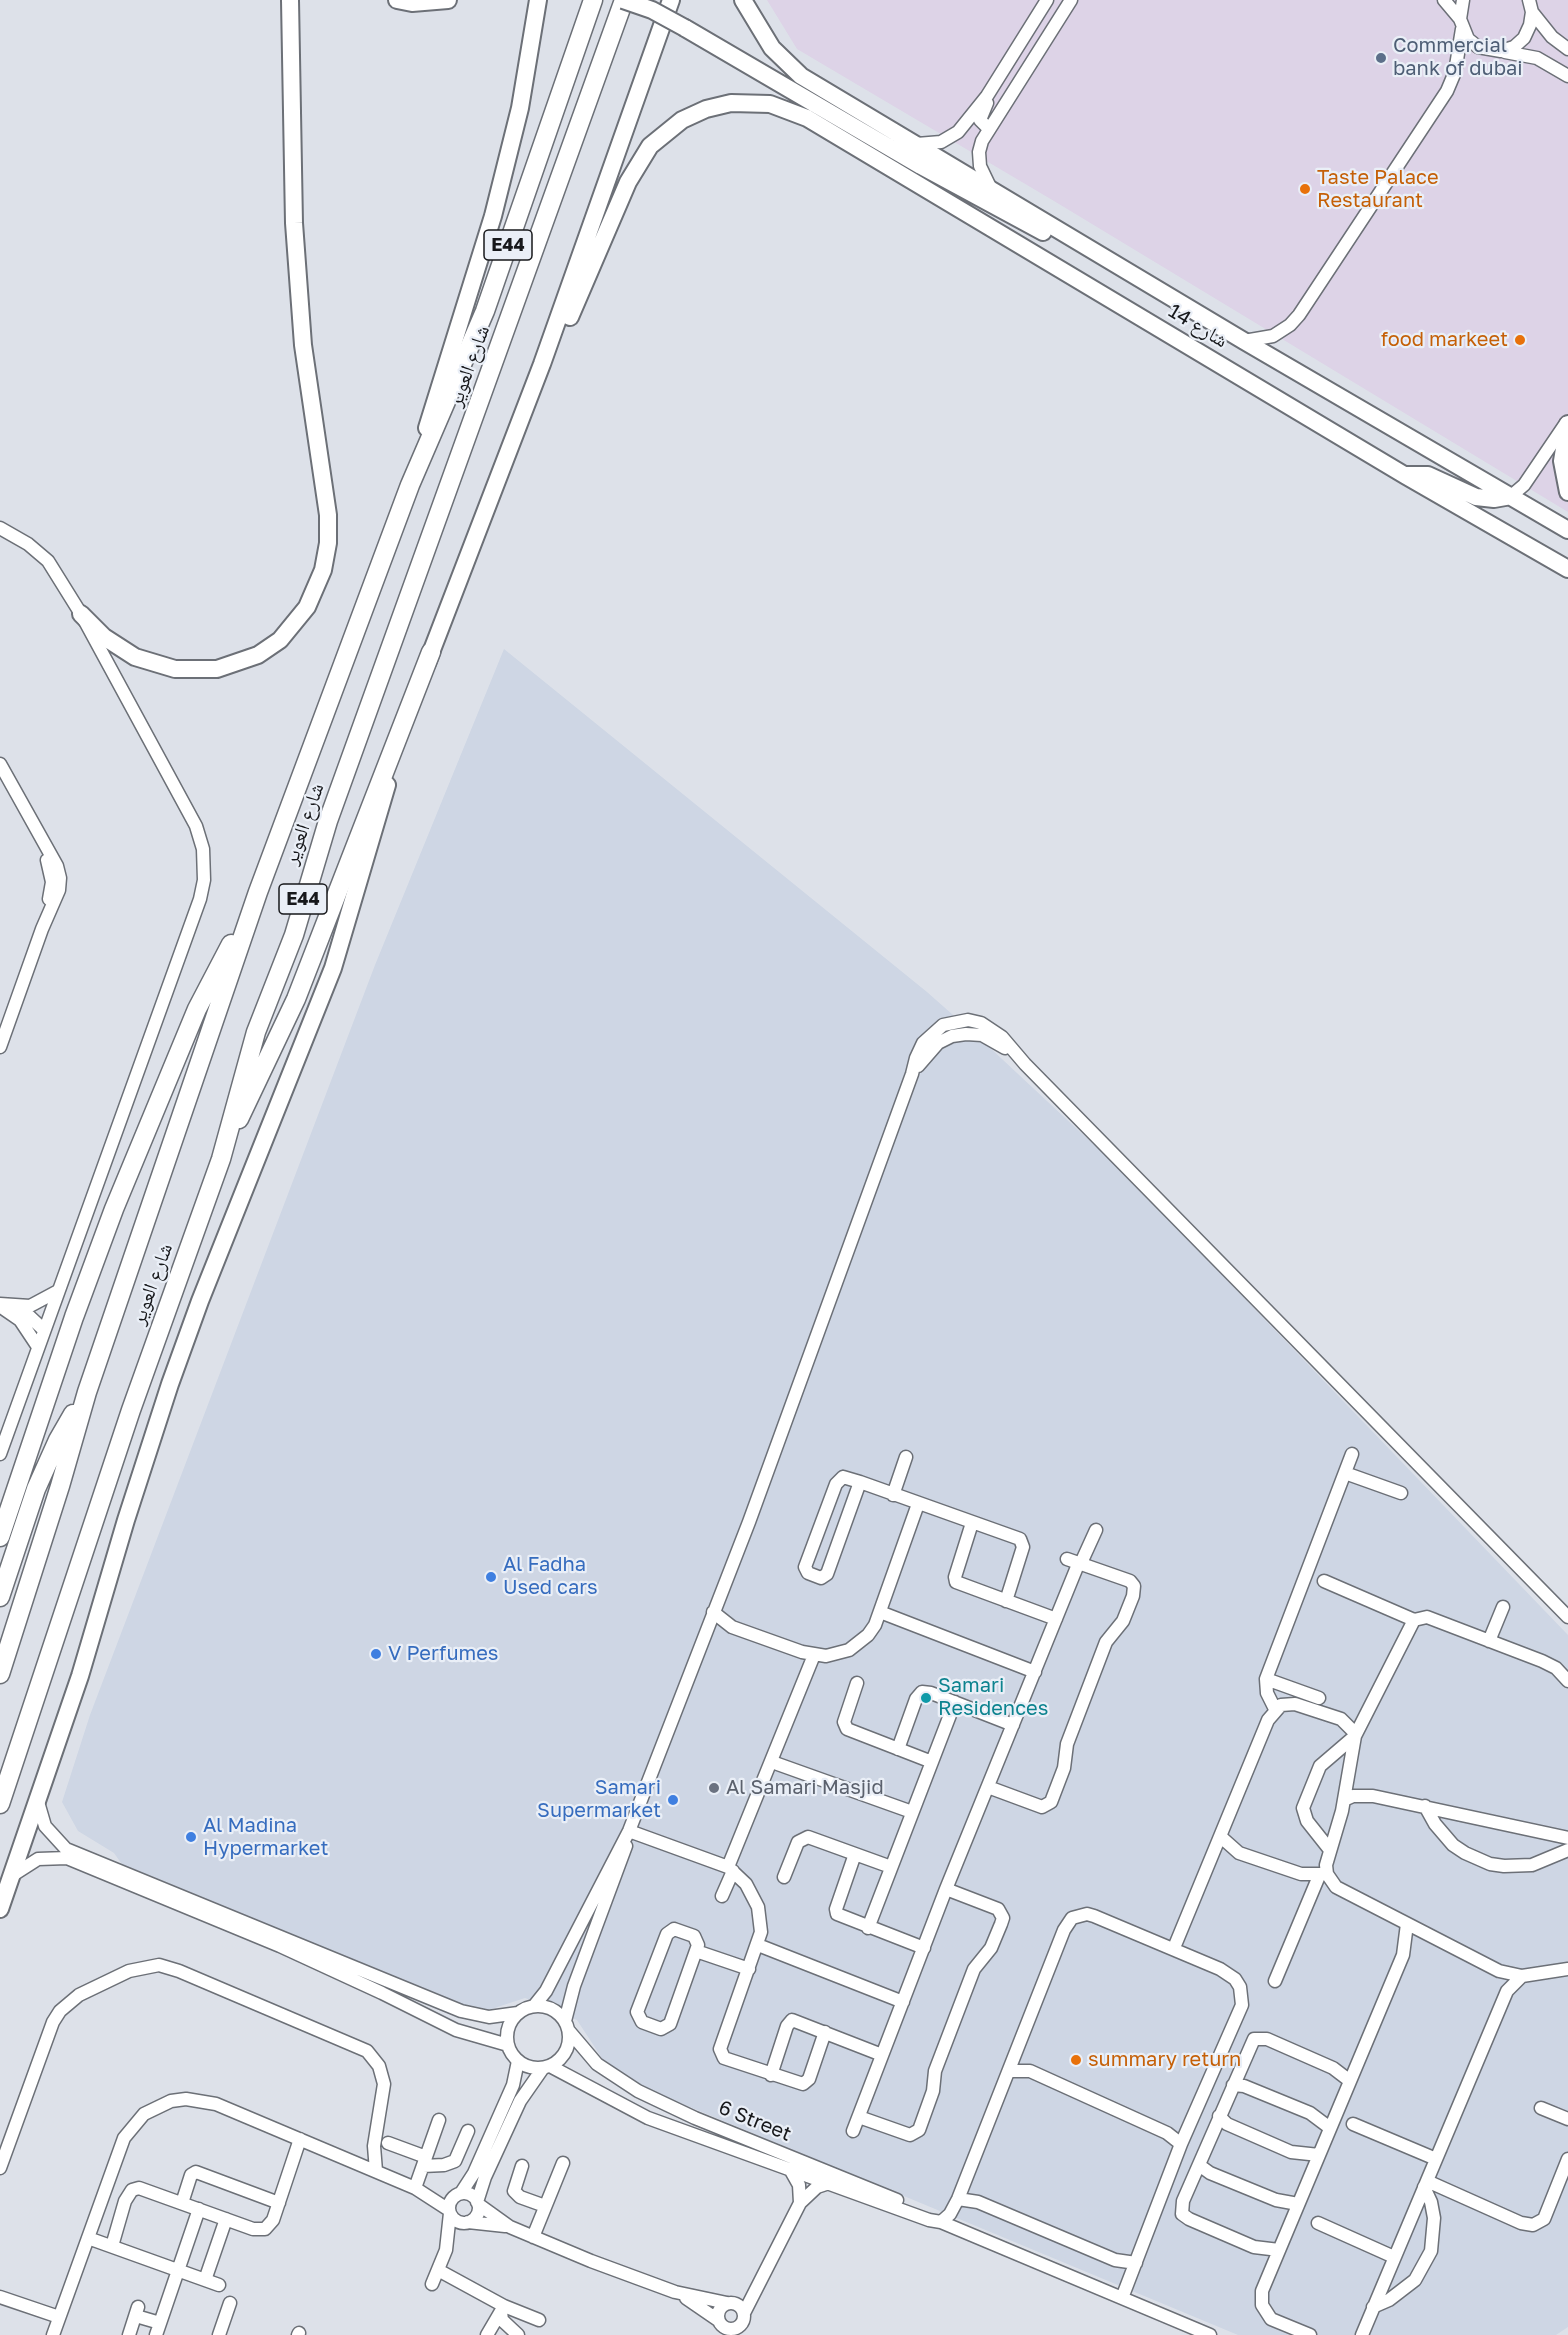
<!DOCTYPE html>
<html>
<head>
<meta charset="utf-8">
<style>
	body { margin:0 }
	canvas { display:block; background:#dde1e9 }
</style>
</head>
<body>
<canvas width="1568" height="2335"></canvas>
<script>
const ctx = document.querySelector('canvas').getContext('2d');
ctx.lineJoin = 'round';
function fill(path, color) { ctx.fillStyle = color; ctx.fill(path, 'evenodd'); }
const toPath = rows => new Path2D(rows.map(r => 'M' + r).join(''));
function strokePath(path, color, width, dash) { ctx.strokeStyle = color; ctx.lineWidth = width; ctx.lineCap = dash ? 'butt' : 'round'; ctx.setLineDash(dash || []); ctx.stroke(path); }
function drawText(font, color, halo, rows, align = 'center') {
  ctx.font = font + ' "Golos Text","Noto Naskh Arabic",sans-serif'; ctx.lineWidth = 4.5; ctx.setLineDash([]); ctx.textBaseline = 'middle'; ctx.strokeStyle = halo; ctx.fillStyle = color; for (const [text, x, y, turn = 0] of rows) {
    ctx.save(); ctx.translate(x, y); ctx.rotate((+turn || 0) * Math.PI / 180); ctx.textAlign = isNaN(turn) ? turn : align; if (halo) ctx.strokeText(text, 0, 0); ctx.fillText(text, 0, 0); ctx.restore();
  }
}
fill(toPath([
	[767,0,1568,0,1568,512,1054,201,797,49]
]), '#ddd3e7');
fill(toPath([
	[504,649,927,992,987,1045,1124,1173,1568,1635,1568,2327,1556,2335,1238,2335,613,2075,577,2020,525,1998,473,2015,126,1870,114,1853,78,1831,62,1802,90,1715,375,965]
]), '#ced6e4');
const minor = toPath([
	[1444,0,1460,19],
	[1463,0,1460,19,1468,39,1478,47,1501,51,1514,47,1524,38,1530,25,1532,12,1529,0],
	[1532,12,1552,37,1568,49],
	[1505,52,1537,58,1568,76],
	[987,103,980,120,986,126,991,126],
	[917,144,941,142,958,132,987,96,1047,0],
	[991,189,980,166,979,152,982,141,1071,0],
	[1244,341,1273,336,1290,325,1299,315,1447,91,1455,72,1462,29],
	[1511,496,1524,485,1566,423],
	[0,528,28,544,48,561,81,614,196,826,203,849,204,880,200,899,0,1454],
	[0,764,57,866,60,878,59,890,42,929,0,1047],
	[47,860,52,882,49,899],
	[918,1066,938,1043,952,1036,966,1034,982,1035,1005,1048],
	[0,1304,30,1306,58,1291],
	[1,1307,20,1320,38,1347],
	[13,1310,29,1316,44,1330],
	[1345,1473,1401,1493],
	[843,1477,860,1482,827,1574,821,1578,808,1573,805,1567,836,1484,843,1477],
	[860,1482,1020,1539,1023,1547,1006,1601],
	[893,1495,906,1457],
	[972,1523,955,1577,956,1582,1056,1619],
	[1081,1563,1096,1530],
	[1324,1581,1414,1620],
	[713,1612,732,1627,802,1652,826,1656,849,1650,868,1635,875,1625,918,1504],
	[880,1612,1035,1672],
	[1489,1641,1503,1607],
	[1266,1679,1319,1698],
	[1568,1681,1556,1668,1542,1661,1427,1617,1414,1620,1355,1736,1342,1811,1326,1865,1327,1874,1336,1887,1499,1971,1522,1976,1568,1969],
	[857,1683,844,1722,847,1729,932,1762],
	[1275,1709,1267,1693,1266,1679,1352,1454],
	[898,1749,916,1699,922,1692,931,1693,1013,1725],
	[772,1762,912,1812],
	[988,1787,1042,1807,1051,1802,1064,1768,1067,1744,1106,1642,1123,1621,1133,1596,1134,1586,1130,1581,1067,1559],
	[1344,1800,1353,1796,1373,1796,1568,1838],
	[38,1802,45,1826,66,1849,461,2011,489,2017,518,2013],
	[1425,1806,1435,1824,1453,1845,1465,1853,1490,1864,1504,1866,1532,1865,1568,1850],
	[629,1831,728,1867,746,1884,758,1907,761,1932,720,2049,724,2058,803,2084,809,2079,825,2032],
	[1221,1837,1239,1853,1301,1874,1327,1874],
	[855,1854,836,1909,837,1914,924,1948],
	[728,1867,814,1655],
	[13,1875,38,1859,67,1858,280,1946,382,1993,456,2030,508,2045],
	[784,1877,798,1842,808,1837,891,1867],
	[722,1896,733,1871],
	[868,1928,955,1702],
	[674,1929,694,1936,698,1945,670,2024,661,2029,642,2022,637,2012,667,1934,674,1929],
	[1176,1943,1268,1720,1281,1705,1295,1704,1341,1719,1353,1731,1355,1736,1320,1766,1303,1808,1307,1821,1330,1850],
	[758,1945,903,2002],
	[696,1951,749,1969],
	[1275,1981,1319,1876],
	'507 2037a31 31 0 1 1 62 0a31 31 0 1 1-62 0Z',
	[534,2006,546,1991,629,1831,749,1522,912,1074,916,1058,923,1043,943,1025,968,1020,981,1023,1002,1037,1025,1064,1568,1617],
	[565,2021,574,1986,626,1846],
	[569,2031,597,2064,638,2091,695,2118,897,2200],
	[550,2066,648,2118,929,2220,941,2222,1210,2335],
	[1009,2071,1030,2071,1167,2133,1181,2144],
	[771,2075,787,2026,792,2020,882,2055],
	[1233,2085,1244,2086,1310,2113,1330,2128],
	[1541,2108,1568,2119],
	[1219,2116,1227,2124,1291,2152,1319,2155],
	[859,2117,910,2135,919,2130,933,2091,935,2071,974,1969,991,1948,1001,1924,1003,1918,998,1909,946,1889],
	[1353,2124,1436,2159],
	[853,2131,946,1889,1079,1562],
	[388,2143,426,2157],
	[1199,2165,1210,2173,1276,2200,1298,2204],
	[423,2166,444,2165,455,2161,468,2131],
	[522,2166,514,2191,520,2197,545,2206],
	[0,2168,53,2022,60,2011,79,1995,129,1971,159,1965,179,1971,367,2051,379,2066,384,2084,374,2146,376,2171],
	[790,2169,799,2185,800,2203],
	[1427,2181,1521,2223,1533,2225,1544,2219,1568,2159],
	[415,2188,439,2120],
	[461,2193,474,2173,513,2085,518,2061],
	'449 2208a15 15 0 1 1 30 0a15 15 0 1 1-30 0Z',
	[958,2199,978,2202,1115,2260,1136,2263],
	[477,2202,485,2177,520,2101,543,2068],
	[182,2203,191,2175,196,2172,279,2203],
	[478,2204,510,2227,591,2261,675,2292,727,2303],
	[468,2222,505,2226],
	[941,2222,950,2214,958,2199,1064,1930,1072,1918,1087,1914,1094,1916,1220,1969,1235,1979,1240,1987,1242,2005,1181,2144,1122,2298],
	[1318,2223,1394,2257],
	[533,2237,563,2163],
	[88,2238,219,2285],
	[112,2246,125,2201,132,2190,139,2188,253,2229,265,2229,273,2220,300,2139],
	[1279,2250,1254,2247,1189,2219,1182,2214,1183,2201,1254,2039,1267,2039,1333,2068,1350,2081],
	[438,2270,504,2306,539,2320],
	[205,2280,226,2219],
	[432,2284,446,2250,450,2213],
	[0,2297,59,2317],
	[686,2298,718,2320],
	'718 2316a13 13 0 1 1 26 0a13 13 0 1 1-26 0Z',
	[1373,2307,1389,2300,1415,2280,1431,2251,1434,2218,1431,2202,1424,2187],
	[501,2312,502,2320,518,2335],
	[744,2313,800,2203,817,2187,829,2183],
	[136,2316,160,2323],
	[53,2335,124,2138,144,2114,171,2101,186,2099,216,2104,415,2188,449,2210],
	[129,2335,138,2307],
	[156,2335,199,2209],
	[219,2335,230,2303],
	[298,2335,299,2333],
	[487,2335,504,2306],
	[1310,2335,1271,2319,1262,2305,1262,2291,1403,1955,1407,1924],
	[1362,2335,1507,1991,1522,1976]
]);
const major = toPath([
	[397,0,412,3,448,0],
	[743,0,772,48,801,76,1244,341,1568,530],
	[685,28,921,166,1043,232],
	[570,317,628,182,650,146,682,120,706,109,731,103,770,104,807,118,1406,476,1568,569],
	[1568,424,1562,461,1568,492],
	[427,428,493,216,520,108,538,0],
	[1407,475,1428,475,1476,497,1494,499,1511,496],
	[81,614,104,637,135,657,175,669,217,669,258,655,280,640,307,607,323,570,328,543,328,515,303,345,294,223,290,0],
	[427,663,542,364,671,0],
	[0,1909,80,1676,126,1520,170,1384,200,1301,333,968,387,785]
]);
const highway = toPath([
	[239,1119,296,999,431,652],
	[0,1537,74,1317,114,1209,197,1009,231,944],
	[0,1597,36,1489,58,1440,73,1414],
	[0,1674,60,1486,87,1392,258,892,410,485,485,311,593,0],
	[0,1804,131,1410,221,1159,256,1032,294,935,328,821,624,0]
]);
strokePath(minor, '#6c7077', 15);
strokePath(major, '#6c7077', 20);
strokePath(highway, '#6c7077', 21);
strokePath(minor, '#fff', 12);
strokePath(major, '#fff', 16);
strokePath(highway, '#fff', 18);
const majorBridge = toPath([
	[623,0,652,10,685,28]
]);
strokePath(majorBridge, '#6c7077', 20, []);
strokePath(majorBridge, '#fff', 16);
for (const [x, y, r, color] of [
	[1381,58,6,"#5c6f8a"],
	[1305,189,6,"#e8710a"],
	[1520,340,6,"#e8710a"],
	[491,1577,6,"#3f7fe0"],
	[376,1654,6,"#3f7fe0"],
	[926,1698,6,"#0f9aa8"],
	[714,1788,6,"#6b7280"],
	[673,1800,6,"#3f7fe0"],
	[191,1837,6,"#3f7fe0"],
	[1076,2060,6,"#e8710a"]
]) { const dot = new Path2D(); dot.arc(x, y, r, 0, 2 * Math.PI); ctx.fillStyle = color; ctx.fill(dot); strokePath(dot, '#eaeff7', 2); }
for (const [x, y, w] of [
	[508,245,48],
	[303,899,48]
]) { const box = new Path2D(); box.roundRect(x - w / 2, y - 15, w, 30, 4.5); ctx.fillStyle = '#eaeff7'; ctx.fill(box); strokePath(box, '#17181b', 1.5); }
drawText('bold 18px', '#17181b', null, [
	["E44",508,245],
	["E44",303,899]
]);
drawText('20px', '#4e5e75', '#eaeff7', [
	["Commercial",1393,46],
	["bank of dubai",1393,69]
], 'left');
drawText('20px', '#c56008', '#eaeff7', [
	["Taste Palace",1317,178],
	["Restaurant",1317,201],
	["food markeet",1508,340,"right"],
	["summary return",1088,2060]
], 'left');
drawText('20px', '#17181b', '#eaeff7', [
	["شارع 14",1198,326,31],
	["شارع العوير",469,366,-70],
	["شارع العوير",304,824,-71],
	["شارع العوير",152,1284,-70],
	["6 Street",755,2121,22]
]);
drawText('20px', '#366cbe', '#eaeff7', [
	["Al Fadha",503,1565],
	["Used cars",503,1588],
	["V Perfumes",388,1654],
	["Samari",661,1788,"right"],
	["Supermarket",661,1811,"right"],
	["Al Madina",203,1826],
	["Hypermarket",203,1849]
], 'left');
drawText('20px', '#0d838f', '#eaeff7', [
	["Samari",938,1686],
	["Residences",938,1709]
], 'left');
drawText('20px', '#5b616d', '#eaeff7', [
	["Al Samari Masjid",726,1788]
], 'left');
</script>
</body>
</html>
